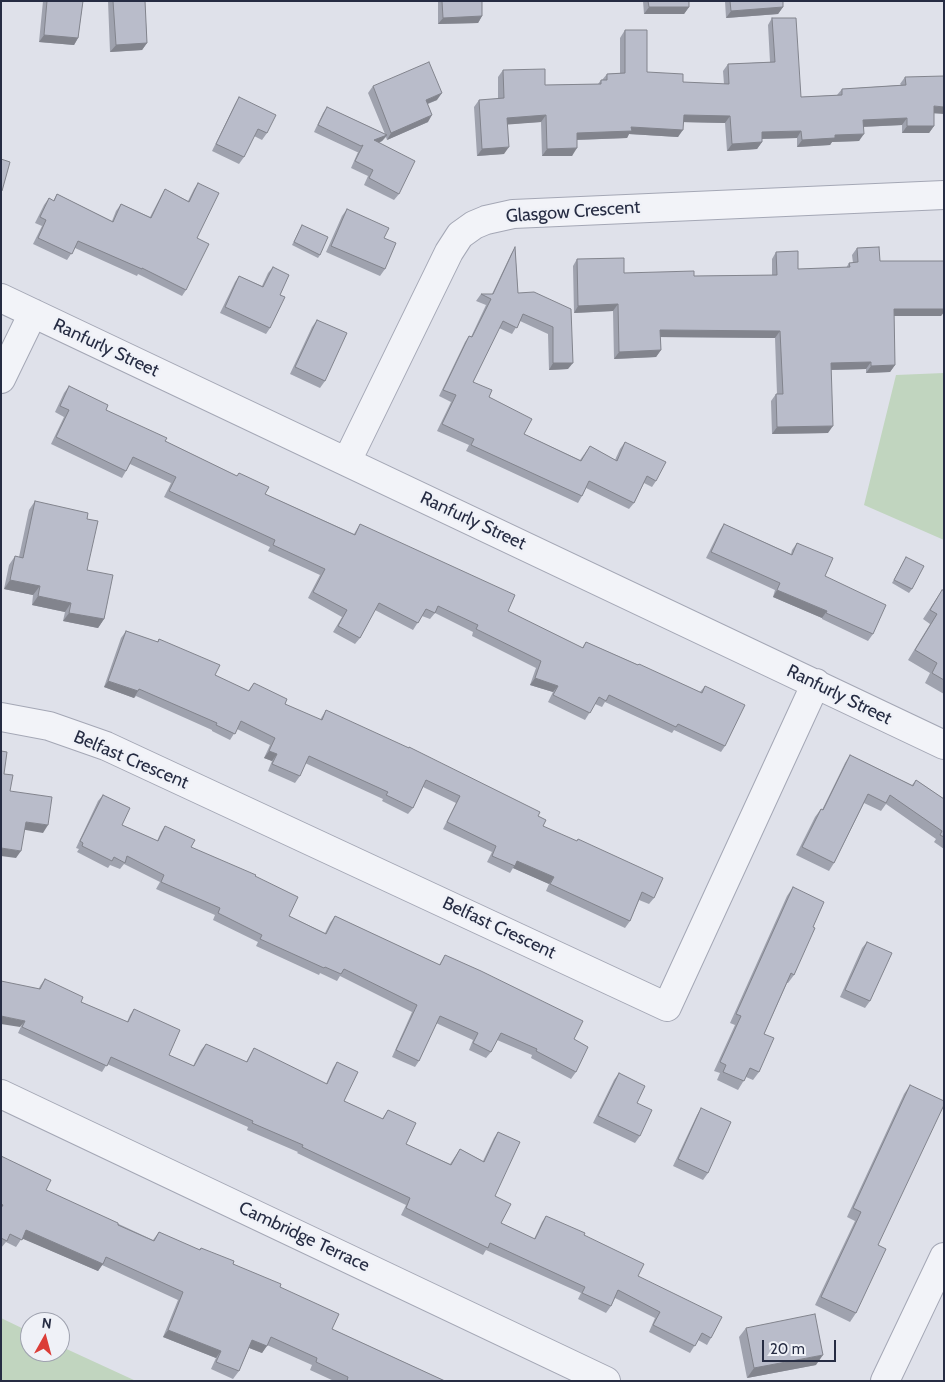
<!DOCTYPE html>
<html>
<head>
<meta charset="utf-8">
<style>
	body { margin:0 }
	#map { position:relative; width:945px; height:1382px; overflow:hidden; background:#dfe1ea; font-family:Cabin,sans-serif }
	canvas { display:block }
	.frame { position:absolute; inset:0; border:2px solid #262c43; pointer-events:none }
	.north { position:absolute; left:20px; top:1312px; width:50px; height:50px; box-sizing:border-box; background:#eff1f7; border:1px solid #9fa2af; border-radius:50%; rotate:7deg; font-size:14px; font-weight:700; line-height:20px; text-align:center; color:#262c43 }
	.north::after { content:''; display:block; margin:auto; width:18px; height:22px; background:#db3d38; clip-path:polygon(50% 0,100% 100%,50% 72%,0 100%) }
	.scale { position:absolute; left:762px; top:1340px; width:74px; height:22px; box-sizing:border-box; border:2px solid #262c43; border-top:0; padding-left:6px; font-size:15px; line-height:18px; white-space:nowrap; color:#262c43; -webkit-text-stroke:4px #eff1f7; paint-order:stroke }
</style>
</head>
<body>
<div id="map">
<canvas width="945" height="1382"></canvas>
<div class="frame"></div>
<div class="north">N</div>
<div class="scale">20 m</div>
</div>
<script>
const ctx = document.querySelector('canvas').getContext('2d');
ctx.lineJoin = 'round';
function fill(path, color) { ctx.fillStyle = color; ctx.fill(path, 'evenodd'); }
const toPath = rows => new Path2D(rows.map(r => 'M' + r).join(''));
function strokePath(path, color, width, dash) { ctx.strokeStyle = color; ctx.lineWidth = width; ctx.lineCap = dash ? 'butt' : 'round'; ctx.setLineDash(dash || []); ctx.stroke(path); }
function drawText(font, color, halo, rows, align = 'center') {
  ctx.font = font + ' Cabin,sans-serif'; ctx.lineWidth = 4.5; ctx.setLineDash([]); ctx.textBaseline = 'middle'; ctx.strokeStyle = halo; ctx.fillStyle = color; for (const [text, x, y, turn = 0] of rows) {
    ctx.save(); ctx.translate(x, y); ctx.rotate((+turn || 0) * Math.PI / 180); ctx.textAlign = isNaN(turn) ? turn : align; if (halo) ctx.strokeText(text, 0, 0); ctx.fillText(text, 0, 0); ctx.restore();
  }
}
fill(toPath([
	[944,373,944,540,864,505,896,375],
	[1,1318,30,1332,30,1352,60,1352,60,1346,136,1381,1,1381]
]), '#c1d5bf');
const minor = toPath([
	[1,298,944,745],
	[1,379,33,313],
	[347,461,449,252,460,235,474,225,486,220,513,214,944,195],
	[1,717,49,726,106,746,667,1007,816,683],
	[1,1094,606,1381],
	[885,1381,944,1257]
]);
strokePath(minor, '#a4a7b5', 30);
strokePath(minor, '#f2f3f8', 28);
fill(toPath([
	[43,1,83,1,78,38,74,45,39,42],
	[108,1,145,1,147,43,142,50,110,52],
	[438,1,497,1,482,2,482,16,478,23,438,24],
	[643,1,689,1,689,7,684,14,644,14],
	[725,1,783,1,783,7,778,14,726,18],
	[772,18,801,97,837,95,842,89,901,85,900,84,905,77,934,114,934,126,929,133,902,133,902,125,863,127,859,141,832,142,830,145,797,147,797,138,762,139,762,142,757,149,727,151,725,123,683,122,678,137,629,134,627,138,577,140,572,156,542,156,541,122,508,124,504,154,477,156,474,107,479,100,498,99,498,77,503,70,545,85,598,84,601,80,602,80,607,74,620,73,620,38,625,30,647,72,683,82,724,84,723,71,728,64,770,62,768,25],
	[373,86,437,100,428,104,428,122,387,140,386,137,382,141,379,143,399,194,394,200,364,185,368,176,351,168,358,152,357,152,314,132,323,113,327,107,385,134,368,93],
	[239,97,267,133,262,140,254,136,244,157,239,164,212,151,235,104],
	[198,183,197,238,186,290,182,296,138,274,137,276,75,248,67,260,33,244,42,226,35,223,44,205,49,198,53,201,57,194,112,221,116,211,121,204,150,217,161,196,165,189,188,201,194,189],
	[347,209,384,238,385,269,380,276,326,252,342,216],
	[302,225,320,255,318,258,292,245],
	[515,247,518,293,571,309,568,369,549,370,548,334,520,321,512,334,499,328,473,382,489,397,524,434,580,460,590,446,615,460,620,449,625,442,656,481,652,487,644,483,634,503,629,509,586,488,582,496,578,503,466,451,469,445,437,431,451,402,439,396,465,342,469,336,471,337,486,305,476,301,481,294,492,294,511,254],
	[857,248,880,261,944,261,944,312,941,316,894,316,895,365,890,372,866,373,866,369,831,370,828,433,772,434,771,401,776,394,777,394,775,338,660,337,661,350,656,357,614,359,613,311,574,313,573,266,577,259,624,273,694,276,772,275,772,259,776,252,798,269,846,268,849,263,853,263,852,255],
	[273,267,280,295,270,328,266,334,220,313,235,282,239,276,262,286,268,273],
	[317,320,325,381,320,388,290,374,312,327],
	[69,386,106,410,165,441,237,476,239,473,265,494,354,534,360,524,508,611,582,648,586,642,700,692,705,686,725,746,721,752,674,730,672,733,605,702,602,707,595,704,585,720,548,702,553,692,530,685,536,668,472,636,473,632,435,613,430,619,422,616,413,630,375,610,360,638,355,644,333,632,342,617,308,598,320,575,268,551,270,547,164,497,171,483,130,464,122,478,51,444,64,417,55,412,64,393],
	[35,501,87,519,87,570,104,619,98,628,63,621,65,612,32,605,33,595,4,589,9,565,15,556,19,557,29,510],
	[724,524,791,554,792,550,797,543,873,634,868,641,822,619,822,618,773,597,775,590,706,558,720,530],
	[906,557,912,589,909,593,892,583],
	[942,590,944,590,944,694,925,683,930,673,908,660,930,624,923,619],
	[126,631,157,642,159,639,215,675,248,691,254,683,285,704,320,720,326,710,538,816,543,826,654,898,649,904,639,900,630,921,625,928,546,891,549,884,513,868,510,873,487,862,492,852,443,829,456,803,423,787,413,808,408,814,382,801,383,799,305,763,300,776,295,783,268,771,272,761,264,758,270,745,237,729,230,740,212,731,212,730,136,696,134,698,104,687,121,638],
	[850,755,912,785,916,780,944,799,944,849,934,842,936,839,886,804,881,811,864,803,834,863,829,871,796,855,815,817,821,809,822,810,845,763],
	[103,795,122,825,157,841,161,832,165,826,191,847,255,876,289,916,325,933,330,923,335,916,439,965,445,955,574,1039,576,1072,571,1079,531,1058,532,1055,497,1040,491,1052,486,1058,469,1050,473,1040,436,1023,419,1061,415,1067,392,1057,412,1012,340,976,337,981,320,973,319,975,256,946,258,942,213,920,215,915,156,889,160,882,124,864,120,869,110,865,108,868,77,852,79,849,76,848,98,801],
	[793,887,813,927,794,975,788,983,787,983,764,1034,759,1072,753,1080,746,1077,738,1090,717,1080,720,1073,714,1071,735,1025,730,1023,787,896],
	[867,942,870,1001,865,1008,840,997,862,948],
	[45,979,81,1002,127,1022,130,1015,134,1009,169,1055,193,1066,201,1050,206,1044,246,1062,254,1048,326,1084,333,1068,337,1062,344,1101,382,1119,388,1110,406,1144,450,1164,460,1149,483,1161,494,1138,498,1132,495,1196,501,1223,534,1239,542,1222,546,1216,584,1235,638,1276,711,1338,707,1345,698,1340,690,1353,649,1332,655,1318,615,1298,611,1306,606,1313,578,1299,581,1293,486,1250,483,1255,401,1215,406,1205,297,1153,298,1152,247,1130,248,1127,107,1064,102,1072,18,1033,40,986],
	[619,1073,637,1103,640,1136,635,1143,593,1123,614,1080],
	[910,1085,878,1245,856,1313,850,1322,815,1305,855,1221,847,1217,904,1094],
	[701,1108,708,1173,703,1180,673,1166,697,1115],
	[1,1156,46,1190,153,1240,159,1232,199,1250,201,1248,280,1287,332,1329,445,1381,334,1381,310,1370,312,1365,267,1345,262,1353,249,1348,239,1371,233,1379,211,1369,216,1358,163,1337,178,1300,102,1265,98,1271,22,1238,16,1247,6,1242,1,1248],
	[746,1328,816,1365,747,1378,739,1337]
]), '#9fa2ae');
fill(toPath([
	[478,1,497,1,477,2],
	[649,7,689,7,684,14,644,14],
	[783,7,778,14,726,18,731,11],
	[482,16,478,23,438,24,443,18],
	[44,35,78,38,74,45,39,42],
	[147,43,142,50,110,52,116,45],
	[442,93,437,100,421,106,426,100],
	[934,106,944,107,944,114,929,113],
	[432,115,428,122,387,140,391,133],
	[546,115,541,122,502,125,507,118],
	[684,115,730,116,725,123,679,122],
	[907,118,902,125,858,127,863,120],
	[907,126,934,126,929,133,902,133],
	[631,127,683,130,678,137,629,134,627,138,572,140,577,133],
	[801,131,797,138,757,139,762,132],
	[864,134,859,141,832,142,830,145,797,147,802,140,835,135],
	[387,135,382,141,369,147,374,140],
	[762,142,757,149,727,151,732,144],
	[509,147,504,154,477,156,482,149],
	[577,148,572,156,542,156,547,149],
	[618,304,613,311,574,313,578,306],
	[894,309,944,309,944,312,941,316,889,316],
	[660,330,780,331,775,338,655,337],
	[661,350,656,357,614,359,619,352],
	[871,362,866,369,826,370,831,363],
	[553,363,573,363,568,369,549,370],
	[895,365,890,372,866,373,871,366],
	[833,426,828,433,772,434,777,427],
	[10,580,40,586,33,595,4,589],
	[777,590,827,611,822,618,773,597],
	[38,596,71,603,65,612,32,605],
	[69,613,104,619,98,628,63,621],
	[535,678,558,686,553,692,530,685],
	[108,681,138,691,134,698,104,687],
	[269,751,277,754,272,761,264,758],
	[26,822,48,825,43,833,20,829],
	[1,848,21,851,16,858,1,856],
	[517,861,554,877,549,884,513,868],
	[1,1016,25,1021,20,1027,1,1024],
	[26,1230,103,1264,98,1271,21,1238],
	[168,1330,221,1351,216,1358,163,1337],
	[252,1340,267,1346,262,1353,247,1347],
	[823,1355,816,1365,747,1378,754,1368]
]), '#82848d');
const building = toPath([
	[47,1,83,1,78,38,44,35,47,1],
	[113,1,145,1,147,43,116,45,113,1],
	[442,1,482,1,482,16,443,18,442,1],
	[648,1,689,1,689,7,649,7,648,1],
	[730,1,783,1,783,7,731,11,730,1],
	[772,18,796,18,801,97,842,95,842,89,906,85,905,77,944,76,944,107,934,106,934,126,907,126,907,118,863,120,864,134,835,135,835,138,802,140,801,131,762,132,762,142,732,144,730,116,684,115,683,130,631,127,632,131,577,133,577,148,547,149,546,115,507,118,509,147,482,149,479,100,504,98,503,70,545,69,545,85,601,84,601,80,607,80,607,74,625,73,625,30,647,30,647,72,683,74,683,82,729,84,728,64,775,62,772,18],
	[429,62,442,93,426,100,432,115,391,133,373,86,429,62],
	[239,97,276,115,267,133,258,129,244,157,216,144,239,97],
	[327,107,387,135,374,140,415,161,399,194,369,178,373,170,355,161,363,145,361,146,318,125,327,107],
	[1,159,10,162,2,191,1,191,1,159],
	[198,183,219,193,197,238,209,244,186,290,142,268,142,269,78,241,72,254,38,238,46,220,40,217,49,198,54,201,57,194,113,222,121,204,151,218,165,189,189,202,198,183],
	[347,209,389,228,384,238,396,243,385,269,331,246,347,209],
	[302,225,328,237,320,255,294,242,302,225],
	[515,247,518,293,534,292,571,309,573,363,553,363,553,327,523,314,517,328,503,321,473,382,492,390,489,397,532,419,524,434,581,461,590,446,617,461,625,442,666,462,656,481,647,476,634,503,589,481,582,496,471,445,474,439,442,424,456,395,443,390,469,336,472,337,491,299,481,294,493,294,515,247],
	[879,247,880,261,944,261,944,309,894,309,895,365,871,366,871,362,831,363,833,426,777,427,776,394,783,394,780,331,660,330,661,350,619,352,618,304,578,306,577,259,624,258,624,273,694,271,694,276,777,275,776,252,798,251,798,269,850,267,849,263,858,262,857,248,879,247],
	[273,267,289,275,280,295,285,297,270,328,225,307,239,276,263,287,273,267],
	[317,320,347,333,325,381,295,367,317,320],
	[69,386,108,405,106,410,167,438,165,441,237,476,239,473,269,487,265,494,355,535,360,524,515,595,508,611,583,648,586,642,638,665,639,664,702,693,705,686,745,705,725,746,678,724,676,727,609,695,606,701,599,697,590,713,553,695,558,686,535,678,541,661,476,629,478,625,438,606,435,613,426,609,418,623,379,603,360,638,338,626,347,610,313,592,325,569,273,545,275,540,169,491,176,477,133,457,126,471,56,437,69,410,60,406,69,386],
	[35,501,88,513,87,519,98,521,87,570,113,575,104,619,69,613,71,603,38,596,40,586,10,580,15,556,23,558,35,501],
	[724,524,792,555,797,543,833,558,825,576,886,605,873,634,826,613,827,611,777,590,780,583,711,552,724,524],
	[906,557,924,566,912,589,894,580,906,557],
	[942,590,944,590,944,680,932,673,937,663,915,650,937,614,930,610,942,590],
	[126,631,158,642,159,639,220,665,215,675,249,691,254,683,287,699,285,704,322,720,326,710,409,748,409,747,540,812,538,816,546,820,543,826,577,841,578,839,663,878,654,898,642,892,630,921,550,884,554,877,517,861,515,866,492,856,496,846,447,822,460,796,426,780,413,808,386,795,388,792,309,756,300,776,272,764,277,754,269,751,275,738,241,721,235,734,216,725,217,723,139,689,138,691,108,681,126,631],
	[1,751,7,752,4,774,13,775,10,791,52,797,48,825,26,822,21,851,1,848,1,751],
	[850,755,913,786,916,780,944,799,944,837,940,835,942,831,890,795,886,803,868,794,834,863,802,847,821,809,823,810,850,755],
	[103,795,130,808,122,825,158,841,165,826,195,840,191,847,256,875,255,876,298,897,289,916,326,934,335,916,440,965,445,955,481,971,583,1021,574,1039,588,1047,576,1072,536,1051,537,1049,501,1033,491,1052,473,1043,478,1033,440,1016,419,1061,396,1050,417,1005,344,969,341,974,325,967,324,968,260,939,262,935,218,913,220,908,161,882,164,875,127,856,125,863,114,857,112,861,82,846,83,843,80,841,103,795],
	[793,887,824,902,813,927,815,928,794,975,791,973,764,1034,774,1038,759,1072,750,1068,744,1081,723,1072,726,1065,720,1062,741,1016,736,1014,793,887],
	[867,942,892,953,870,1001,845,990,867,942],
	[45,979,83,997,81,1002,128,1022,134,1009,180,1030,169,1055,194,1066,206,1044,247,1062,254,1048,327,1084,337,1062,358,1072,344,1101,383,1119,388,1110,416,1123,406,1144,451,1165,460,1149,484,1162,498,1132,520,1142,495,1196,511,1204,501,1223,535,1239,546,1216,585,1233,584,1235,644,1264,638,1276,722,1317,711,1338,702,1333,695,1346,653,1325,660,1312,618,1290,611,1306,582,1293,585,1287,490,1243,488,1248,406,1208,410,1198,302,1147,303,1145,252,1123,253,1121,111,1057,107,1066,22,1027,25,1021,1,1016,1,981,40,989,45,979],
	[619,1073,645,1086,637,1103,652,1110,640,1136,598,1116,619,1073],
	[910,1085,944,1101,944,1105,878,1245,886,1249,856,1313,821,1297,861,1212,853,1208,910,1085],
	[701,1108,731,1122,708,1173,678,1159,701,1108],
	[1,1156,51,1180,46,1190,118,1223,118,1225,154,1241,159,1232,200,1250,201,1248,234,1261,233,1264,281,1284,280,1287,339,1314,332,1329,445,1381,347,1381,348,1377,316,1362,317,1358,271,1337,267,1346,252,1340,239,1371,216,1362,221,1351,168,1330,183,1292,106,1257,103,1264,26,1230,22,1240,10,1234,7,1241,1,1238,1,1208,3,1205,1,1204,1,1156],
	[815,1314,823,1355,754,1368,746,1328,815,1314]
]);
fill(building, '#b9bcca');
strokePath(building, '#82848d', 1);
drawText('18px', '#262c43', '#eff1f7', [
	["Glasgow Crescent",573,212,-4],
	["Ranfurly Street",106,348,25],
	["Ranfurly Street",473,521,25],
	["Ranfurly Street",839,695,26],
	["Belfast Crescent",131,760,23],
	["Belfast Crescent",499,928,25],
	["Cambridge Terrace",304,1237,25]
]);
</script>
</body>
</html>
